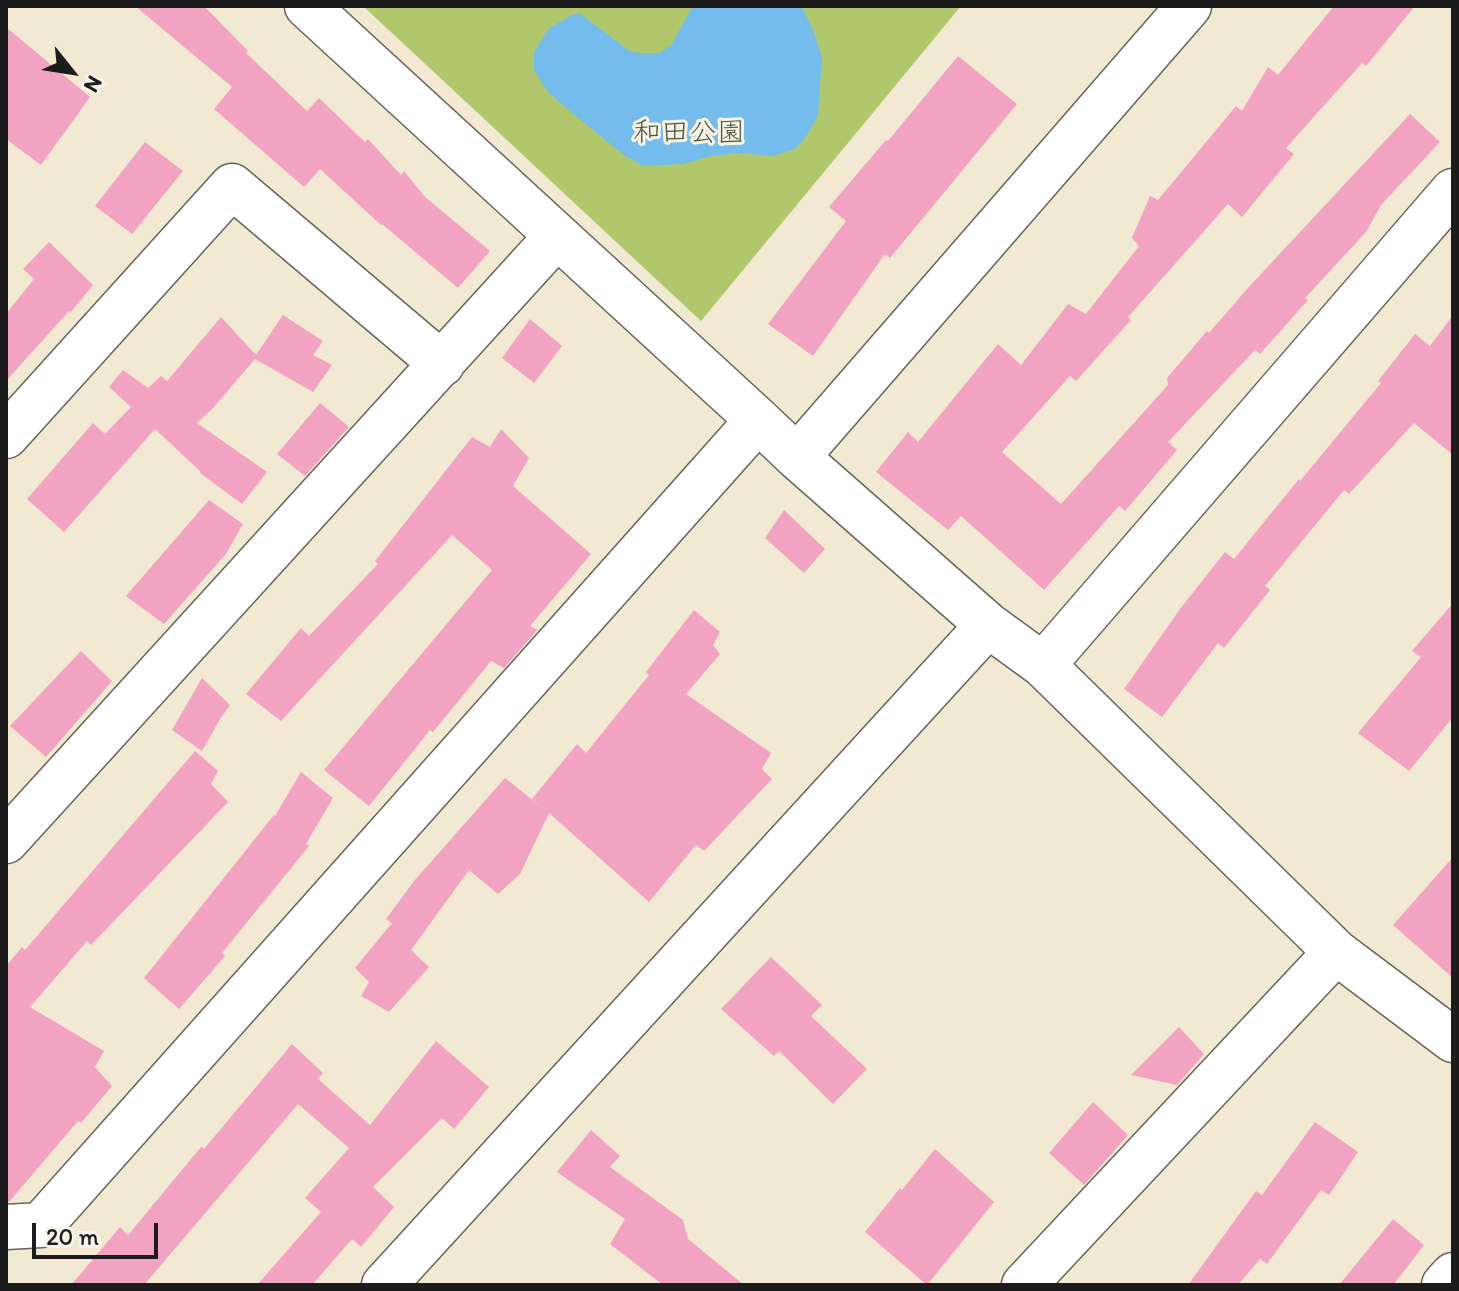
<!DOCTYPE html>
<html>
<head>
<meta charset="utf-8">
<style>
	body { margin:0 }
	#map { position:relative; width:1459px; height:1291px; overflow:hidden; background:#f2e9d2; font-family:Itim,sans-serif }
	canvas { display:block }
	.frame { position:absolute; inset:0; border:8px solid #1c1c1c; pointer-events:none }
	.north { position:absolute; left:32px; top:32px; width:80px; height:80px; -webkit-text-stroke:6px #f7f3e8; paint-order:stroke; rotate:120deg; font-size:22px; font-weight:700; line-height:32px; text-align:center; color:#1c1c1c }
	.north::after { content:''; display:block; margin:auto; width:28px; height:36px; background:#1c1c1c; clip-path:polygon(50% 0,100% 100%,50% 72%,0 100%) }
	.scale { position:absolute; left:32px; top:1223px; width:126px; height:36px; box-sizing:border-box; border:4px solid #1c1c1c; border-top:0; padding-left:10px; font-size:24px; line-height:28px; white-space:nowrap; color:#1c1c1c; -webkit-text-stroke:6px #f7f3e8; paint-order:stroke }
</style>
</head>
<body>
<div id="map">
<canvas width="1459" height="1291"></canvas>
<div class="frame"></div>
<div class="north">N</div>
<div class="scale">20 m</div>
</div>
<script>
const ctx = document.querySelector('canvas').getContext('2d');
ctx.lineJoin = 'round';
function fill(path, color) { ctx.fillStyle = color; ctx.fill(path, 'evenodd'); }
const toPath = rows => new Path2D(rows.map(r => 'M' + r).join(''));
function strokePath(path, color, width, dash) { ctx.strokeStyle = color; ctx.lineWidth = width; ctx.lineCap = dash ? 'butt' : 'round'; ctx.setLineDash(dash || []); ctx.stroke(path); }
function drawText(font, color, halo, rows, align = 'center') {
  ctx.font = font + ' Itim,"Klee One",sans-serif'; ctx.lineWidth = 6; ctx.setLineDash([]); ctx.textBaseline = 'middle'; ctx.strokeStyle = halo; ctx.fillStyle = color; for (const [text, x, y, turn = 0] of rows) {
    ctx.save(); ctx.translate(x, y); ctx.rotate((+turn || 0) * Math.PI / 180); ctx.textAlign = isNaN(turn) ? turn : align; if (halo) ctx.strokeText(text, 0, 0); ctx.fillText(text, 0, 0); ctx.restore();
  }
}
fill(toPath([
	[363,6,961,6,701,321]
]), '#b0c76c');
fill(toPath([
	[693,6,801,6,812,27,822,57,818,116,805,138,795,149,772,156,740,153,711,156,683,164,643,166,624,155,571,112,548,92,534,70,534,52,548,29,572,15,579,13,631,52,644,53,660,53,671,45]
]), '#74bcec');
fill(toPath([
	[135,6,204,6,248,51,246,53,307,111,319,98,365,142,368,139,401,175,404,171,425,197,490,251,458,288,382,224,381,225,320,169,304,187,214,109,232,87],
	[1334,6,1415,6,1366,66,1362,63,1286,148,1294,154,1242,217,1228,204,1128,317,1131,320,1076,381,1070,376,1002,452,1061,504,1168,385,1167,378,1207,331,1209,333,1247,289,1410,114,1440,142,1381,205,1366,232,1305,298,1308,300,1260,354,1255,350,1168,442,1177,450,1125,511,1119,506,1044,590,961,516,948,530,876,472,908,432,918,442,998,344,1021,365,1068,304,1086,314,1139,246,1132,238,1150,196,1158,200,1236,106,1242,111,1268,67,1278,75],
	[6,27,90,97,41,165,6,139],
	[958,56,1017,104,890,258,885,254,813,356,768,324,846,221,829,207,886,140,888,141],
	[145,142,183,171,132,234,95,206],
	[49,242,93,285,70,313,69,311,6,381,6,314,34,279,23,269],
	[283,315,323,341,313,355,332,365,313,392,255,359,213,408,197,423,267,472,242,504,200,473,201,472,155,429,64,532,27,499,93,423,105,434,131,407,109,387,123,370,148,388,161,376,167,381,221,317,256,355],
	[1453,315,1453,455,1414,423,1349,494,1344,490,1265,586,1270,590,1224,648,1218,643,1162,717,1124,689,1180,609,1225,552,1234,559,1299,479,1300,481,1381,383,1378,381,1415,334,1430,346],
	[530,319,562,346,534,383,502,358],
	[320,403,349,427,305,476,277,454],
	[501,429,529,458,513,486,591,554,530,626,537,630,532,636,504,668,491,661,433,732,430,730,369,806,324,770,492,570,452,535,281,721,246,694,301,628,309,636,378,564,375,561,472,437,490,447],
	[209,500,243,524,226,554,164,624,126,596],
	[784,510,825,549,804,573,765,538],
	[1453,603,1453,717,1409,771,1358,733,1421,657,1412,651],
	[694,610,720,632,713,645,720,654,686,694,771,753,762,769,772,779,704,851,696,845,649,902,549,813,520,874,498,894,469,870,411,950,429,967,389,1012,361,996,369,982,355,968,392,923,386,919,414,881,505,778,544,809,532,799,577,744,586,753,649,675,646,672],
	[81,651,112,681,46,757,10,726],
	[202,678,230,705,220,719,202,751,172,730],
	[195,751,218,771,211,784,228,802,91,945,87,941,30,1007,104,1051,95,1067,112,1086,81,1123,78,1121,9,1202,6,1202,6,966,22,947,25,950],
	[301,772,333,798,306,844,309,846,222,953,225,956,179,1009,144,978,274,815,275,816],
	[1453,857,1453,978,1393,925],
	[771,957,822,1005,811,1016,867,1069,833,1104,779,1051,774,1056,721,1009],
	[1179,1027,1204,1054,1177,1085,1131,1075],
	[436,1041,489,1087,454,1129,442,1118,373,1187,394,1207,361,1247,352,1239,312,1285,257,1285,321,1212,305,1198,349,1148,298,1104,144,1285,71,1285,120,1227,128,1235,201,1147,204,1149,292,1044,323,1073,318,1079,370,1125],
	[1093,1102,1128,1135,1084,1185,1049,1153],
	[1315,1122,1358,1152,1329,1195,1321,1190,1267,1264,1260,1259,1238,1285,1188,1285,1256,1191,1262,1195],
	[591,1130,620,1156,610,1167,683,1220,688,1239,744,1285,663,1285,610,1244,625,1219,557,1172],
	[935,1149,994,1202,927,1285,865,1232,900,1188,902,1190],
	[1393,1219,1424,1245,1408,1266,1393,1285,1339,1285]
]), '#f2a3c2');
const minor = toPath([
	[307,6,758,420,797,457,988,625,1043,665,1336,952,1453,1040],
	[6,436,232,186,442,364],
	[797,457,1189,6],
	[1043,665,1453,191],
	[6,841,557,236],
	[6,1227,41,1225,758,420],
	[384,1285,988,625],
	[1024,1285,1336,952],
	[1444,1285,1453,1275]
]);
strokePath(minor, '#67645c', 47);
strokePath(minor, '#fff', 44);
drawText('28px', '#505838', '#f7f3e8', [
	["和田公園",689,134]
]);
</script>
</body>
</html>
